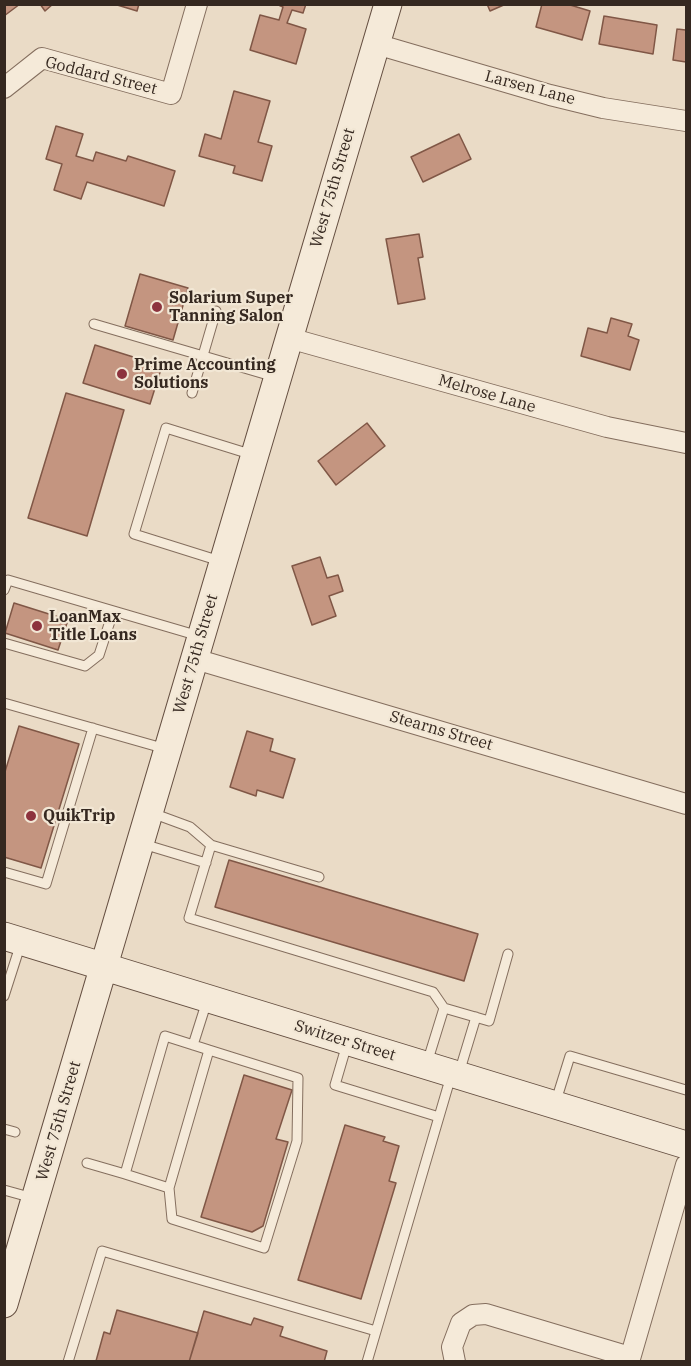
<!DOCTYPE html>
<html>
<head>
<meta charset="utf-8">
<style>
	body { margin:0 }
	#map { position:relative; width:691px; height:1366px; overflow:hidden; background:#eadbc6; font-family:"IBM Plex Serif",serif }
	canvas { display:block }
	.frame { position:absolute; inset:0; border:6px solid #352820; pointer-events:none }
</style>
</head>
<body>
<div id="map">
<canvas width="691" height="1366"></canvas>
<div class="frame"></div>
</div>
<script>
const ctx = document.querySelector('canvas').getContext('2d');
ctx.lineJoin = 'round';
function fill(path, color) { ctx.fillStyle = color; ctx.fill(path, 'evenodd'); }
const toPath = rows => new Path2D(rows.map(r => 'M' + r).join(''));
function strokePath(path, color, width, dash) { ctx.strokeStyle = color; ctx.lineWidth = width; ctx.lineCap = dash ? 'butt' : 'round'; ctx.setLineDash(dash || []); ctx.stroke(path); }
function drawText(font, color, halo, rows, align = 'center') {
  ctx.font = font + ' "IBM Plex Serif",serif'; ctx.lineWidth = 4.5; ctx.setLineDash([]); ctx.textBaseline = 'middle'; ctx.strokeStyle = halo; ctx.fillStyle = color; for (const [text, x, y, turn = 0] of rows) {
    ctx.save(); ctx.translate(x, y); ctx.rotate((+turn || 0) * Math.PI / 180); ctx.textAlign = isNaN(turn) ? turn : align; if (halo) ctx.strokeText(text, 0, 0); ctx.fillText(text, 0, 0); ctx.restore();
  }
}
const building = toPath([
	[4,4,20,4,4,16,4,4],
	[40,4,53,4,45,11,40,4],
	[114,4,139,4,137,11,114,4],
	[276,4,306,4,303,13,292,10,287,23,306,29,296,64,250,50,260,15,279,20,283,7,276,4],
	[487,4,506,4,490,11,487,4],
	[542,4,567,4,590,11,582,40,536,27,542,4],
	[604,16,657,25,653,54,599,44,604,16],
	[677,29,686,30,686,62,673,60,677,29],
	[234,91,270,101,258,142,272,146,262,181,233,173,235,166,199,156,205,134,221,139,234,91],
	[56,126,83,134,76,156,93,161,96,152,126,161,128,156,175,171,164,206,87,182,81,199,54,190,62,164,46,159,56,126],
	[459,134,471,159,423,182,411,157,459,134],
	[419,234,423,257,418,258,425,299,398,304,386,239,419,234],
	[140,274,188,288,173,340,125,326,140,274],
	[611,318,632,324,628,336,639,340,630,370,581,356,588,328,607,333,611,318],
	[95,345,162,366,150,404,83,383,95,345],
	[66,393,124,410,87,536,28,518,66,393],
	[367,423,385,446,336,485,318,461,367,423],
	[320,557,327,578,338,575,343,591,329,596,336,616,312,625,292,566,320,557],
	[14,603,68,620,58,650,5,633,14,603],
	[19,726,79,744,41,868,4,857,4,775,19,726],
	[247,731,273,739,270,751,295,759,283,798,257,790,256,796,230,787,247,731],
	[229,860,478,934,464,981,215,907,229,860],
	[244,1075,292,1090,276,1139,288,1142,263,1226,252,1232,201,1217,244,1075],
	[345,1125,385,1137,383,1141,399,1146,389,1181,396,1183,361,1299,298,1280,345,1125],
	[117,1310,198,1333,189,1362,96,1361,104,1332,110,1334,117,1310],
	[204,1311,251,1325,254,1318,283,1327,280,1336,327,1351,324,1362,189,1362,204,1311]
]);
fill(building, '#c49580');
strokePath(building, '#805746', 1.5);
const lane = toPath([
	[94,324,275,377],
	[192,393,216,311],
	[220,561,134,534,166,428,253,455],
	[4,590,8,580,199,636],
	[4,643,85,666,99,655,113,612],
	[4,703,166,749],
	[152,813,190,827,211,845,319,877],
	[143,844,206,863],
	[211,845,189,918,433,992,444,1008,489,1021,508,954],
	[4,872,46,884,93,728],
	[4,996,21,943],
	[347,1044,335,1085,439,1117],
	[193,1045,207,1001],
	[427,1063,444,1008],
	[459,1073,476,1017],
	[555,1104,570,1056,686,1090],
	[4,1129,15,1132],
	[87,1163,125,1174,169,1188,209,1050,165,1036,125,1174],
	[169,1188,172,1219,264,1248,297,1141,298,1078,209,1050],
	[4,1190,33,1198],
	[68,1362,102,1251,376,1331],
	[367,1362,451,1076]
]);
const street = toPath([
	[376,44,550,95,603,108,686,121],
	[4,88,42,58,171,94,197,4],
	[289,338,607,427,686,443],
	[195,659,686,804],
	[455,1362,452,1347,461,1323,473,1315,486,1314,630,1357],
	[629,1362,686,1165]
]);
const secondary = toPath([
	[4,936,686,1145],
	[4,1304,388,4]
]);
strokePath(lane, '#846e5e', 11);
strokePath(street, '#846e5e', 22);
strokePath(secondary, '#654f41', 29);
strokePath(lane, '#f5ead9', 9);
strokePath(street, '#f5ead9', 20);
strokePath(secondary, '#f5ead9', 27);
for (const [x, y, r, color] of [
	[157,307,6,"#8d333e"],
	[122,374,6,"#8d333e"],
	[37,626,6,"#8d333e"],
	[31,816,6,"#8d333e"]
]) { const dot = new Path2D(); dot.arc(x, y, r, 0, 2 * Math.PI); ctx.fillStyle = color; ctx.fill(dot); strokePath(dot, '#f2e7d5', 2); }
drawText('16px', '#352820', '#f2e7d5', [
	["Goddard Street",101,76,14],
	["Larsen Lane",530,88,15],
	["West 75th Street",333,188,-74],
	["Melrose Lane",487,394,16],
	["West 75th Street",196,654,-74],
	["Stearns Street",441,731,16],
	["Switzer Street",345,1041,17],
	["West 75th Street",59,1121,-74]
]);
drawText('bold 16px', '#352820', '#f2e7d5', [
	["Solarium Super",169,298],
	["Tanning Salon",169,316],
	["Prime Accounting",134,365],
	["Solutions",134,383],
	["LoanMax",49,617],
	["Title Loans",49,635],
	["QuikTrip",43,816]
], 'left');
</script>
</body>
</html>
